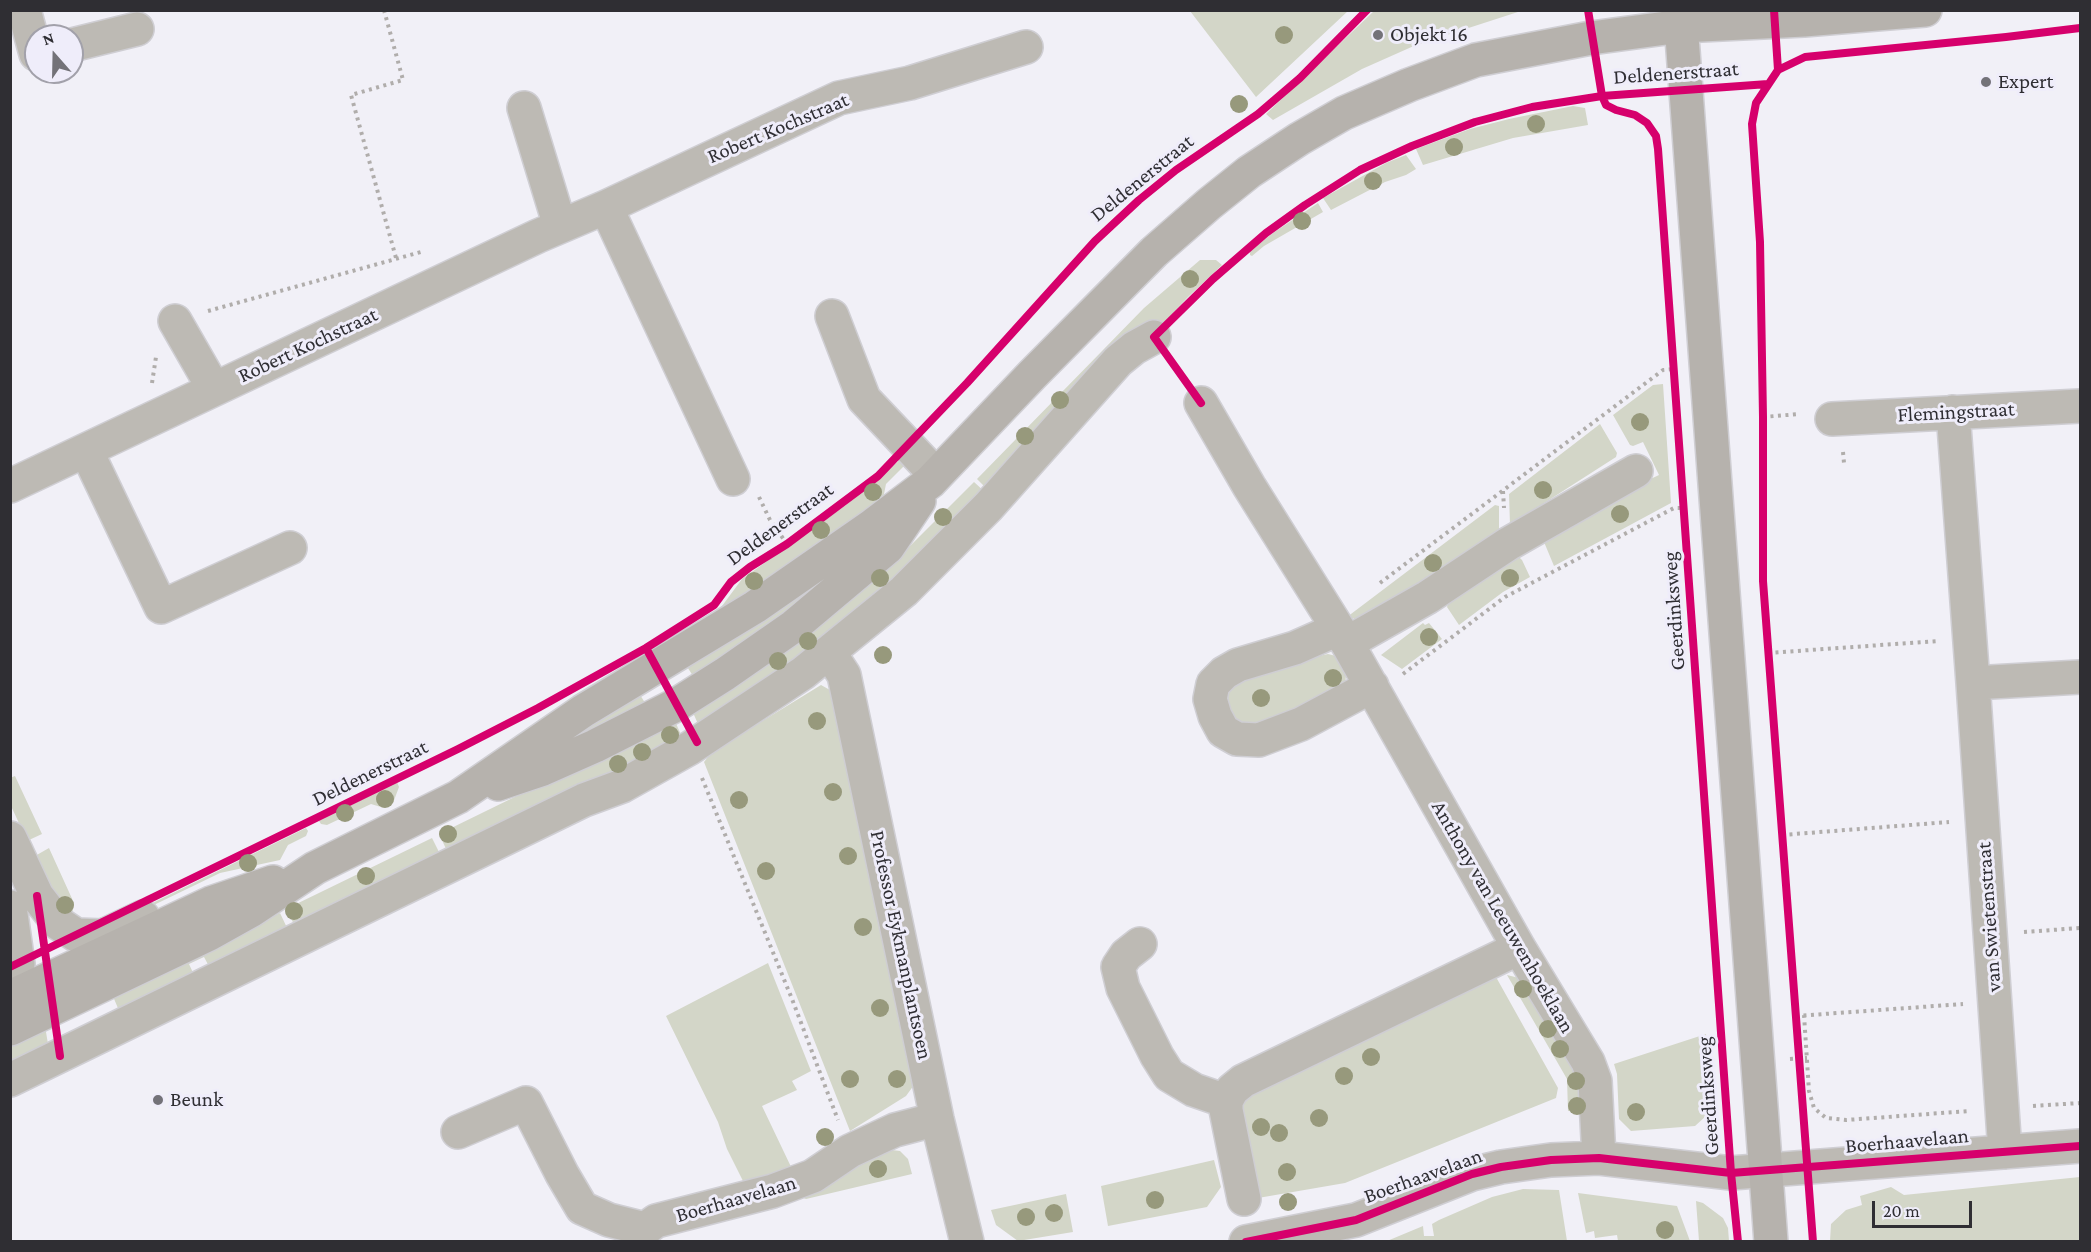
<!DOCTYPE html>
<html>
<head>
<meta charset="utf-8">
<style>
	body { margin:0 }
	#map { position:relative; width:2091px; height:1252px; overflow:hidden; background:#f1f0f7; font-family:"Crimson Pro",serif }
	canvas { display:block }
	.frame { position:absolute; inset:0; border:12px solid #2f2e33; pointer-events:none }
	.north { position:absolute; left:24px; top:24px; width:60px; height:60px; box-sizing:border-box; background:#efedfa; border:2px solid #a2a1aa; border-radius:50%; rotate:340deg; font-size:16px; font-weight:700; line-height:24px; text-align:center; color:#2f2e33 }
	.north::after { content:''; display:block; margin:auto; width:21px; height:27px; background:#737278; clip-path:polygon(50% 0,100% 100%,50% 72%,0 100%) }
	.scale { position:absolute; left:1872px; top:1201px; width:100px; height:27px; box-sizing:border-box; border:3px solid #2f2e33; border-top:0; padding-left:8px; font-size:18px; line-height:21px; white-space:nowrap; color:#2f2e33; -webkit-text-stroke:4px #efedfa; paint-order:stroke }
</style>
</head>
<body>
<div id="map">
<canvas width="2091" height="1252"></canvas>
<div class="frame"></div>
<div class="north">N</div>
<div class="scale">20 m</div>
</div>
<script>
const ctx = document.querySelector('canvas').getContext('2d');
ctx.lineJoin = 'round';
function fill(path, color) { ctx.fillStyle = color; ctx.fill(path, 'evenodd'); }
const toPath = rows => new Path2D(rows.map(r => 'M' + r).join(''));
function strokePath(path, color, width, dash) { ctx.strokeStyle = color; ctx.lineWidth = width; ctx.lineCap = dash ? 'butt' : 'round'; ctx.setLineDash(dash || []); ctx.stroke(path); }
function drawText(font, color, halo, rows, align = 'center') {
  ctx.font = font + ' "Crimson Pro",serif'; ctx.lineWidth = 6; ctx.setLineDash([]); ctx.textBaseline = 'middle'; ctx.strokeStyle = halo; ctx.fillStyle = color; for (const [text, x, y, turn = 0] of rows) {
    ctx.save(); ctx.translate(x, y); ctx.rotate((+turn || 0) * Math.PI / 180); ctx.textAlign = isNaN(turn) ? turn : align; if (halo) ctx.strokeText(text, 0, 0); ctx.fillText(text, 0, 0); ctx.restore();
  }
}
fill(toPath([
	[1190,11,1190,10,1348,11,1256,97],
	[1374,11,1521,11,1416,45,1362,69,1273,120,1266,114],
	[1573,106,1585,108,1588,125,1513,138,1423,165,1416,149,1470,129,1509,119],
	[1406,155,1416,169,1406,175,1385,182,1331,210,1323,198,1386,163],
	[1318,203,1323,212,1264,246,1252,256,1250,255,1250,251,1273,233],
	[1200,260,1216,260,1222,265,1188,297,1158,329,987,489,977,479,1144,308],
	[1663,384,1671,503,1554,566,1544,542,1621,493,1659,475,1643,442,1633,446,1630,445,1613,415,1653,385],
	[1600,424,1617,453,1616,457,1510,525,1509,494],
	[900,460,904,466,886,484,883,499,847,531,703,621,722,606,742,579,846,505],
	[974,482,985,492,963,515,829,638,698,724,691,708,906,550],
	[1495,505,1499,506,1499,532,1417,589,1356,619,1347,617],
	[1516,557,1519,557,1522,560,1530,577,1503,592,1459,625,1447,607,1448,604],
	[824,572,832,579,695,679,684,662],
	[1423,623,1425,625,1429,623,1442,639,1402,669,1381,655],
	[1328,654,1336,656,1346,675,1345,687,1252,729,1235,724,1226,703,1230,689,1235,682,1282,664],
	[821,685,830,690,832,698,914,1085,906,1096,850,1131,704,762,712,752],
	[637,690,647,706,581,735,578,731],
	[674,719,682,737,658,755,449,855,439,834],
	[15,776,42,834,29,840,25,836,11,806,10,778],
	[397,782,399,787,393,803,384,808,371,804,327,825,321,824,319,821],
	[306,828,308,831,306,836,288,845,280,860,220,873,129,917,128,915],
	[432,838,442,858,297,930,286,909],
	[49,848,74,903,72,916,57,903,35,856],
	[280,913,289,932,211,970,204,957,189,964,195,977,120,1013,112,994],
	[768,963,811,1071,792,1081,797,1090,762,1106,793,1171,747,1189,727,1149,718,1122,666,1016],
	[1507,975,1519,978,1575,1056,1586,1109,1568,1111,1567,1079],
	[1496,977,1558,1088,1556,1098,1345,1183,1258,1198,1241,1111,1243,1102,1249,1095],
	[45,1026,48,1044,11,1066,11,1042],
	[1706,1034,1711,1106,1706,1116,1695,1126,1631,1131,1619,1119,1617,1074,1614,1064],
	[892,1150,900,1151,908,1159,912,1174,806,1199,801,1197,881,1153],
	[1214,1160,1221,1187,1207,1207,1108,1226,1101,1186],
	[2080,1177,2080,1241,1830,1241,1831,1224,1846,1210,1862,1205,1860,1196,1891,1187,1904,1195],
	[1523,1189,1559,1190,1567,1241,1387,1241,1423,1226,1424,1236,1434,1236,1432,1224,1439,1220,1492,1197],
	[1578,1193,1677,1206,1690,1241,1618,1241,1617,1235,1595,1238,1594,1231,1586,1233],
	[1066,1194,1073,1232,1018,1241,996,1225,991,1210],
	[1696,1201,1703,1203,1723,1218,1728,1228,1729,1241,1699,1241]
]), '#d3d6c8');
const minor = toPath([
	[24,10,36,54],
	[72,45,137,29],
	[524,108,560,226],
	[832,316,864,399,936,475],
	[175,321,214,389],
	[1201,403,1249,486,1347,643,1519,948,1588,1062,1595,1081,1599,1158],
	[1953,412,1973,683,2005,1152],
	[1832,419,2080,406],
	[86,450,161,607,290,548],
	[733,479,606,207,839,98,910,83,1026,47],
	[10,486,538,236,606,207],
	[1338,629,1295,648,1238,665,1224,673,1213,684,1210,699,1215,716,1223,731,1237,739,1259,740,1301,724,1372,686],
	[1347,643,1428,597,1508,544,1636,471],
	[829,652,844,675,937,1119,967,1242],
	[1973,683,2080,677],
	[10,838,37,896,58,923,76,935,103,936,143,917],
	[10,907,18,964,10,1001],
	[1140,944,1126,955,1118,967,1123,988,1157,1056,1169,1075,1194,1090,1226,1101],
	[10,1080,584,800,622,786,690,748,803,673,904,591,988,507,1118,361,1134,348,1154,337],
	[458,1132,526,1103,562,1174,582,1208,609,1220,645,1229],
	[1244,1199,1226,1110,1226,1101,1232,1090,1243,1081,1519,948],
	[640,1242,645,1229,656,1221,773,1191,813,1176,850,1151,895,1130,937,1119],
	[1246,1242,1356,1220,1472,1174,1501,1167,1551,1160,1599,1158,1731,1173,2080,1146]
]);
const major = toPath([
	[1680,10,1771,1242],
	[498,784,543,769,595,746,676,705,725,674,794,626,888,547,919,501],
	[10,997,211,903,273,882],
	[10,1029,209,934,252,910,315,868,458,797,583,711,755,607,873,525,930,482,1032,375,1154,252,1209,204,1249,172,1299,139,1344,113,1409,85,1476,60,1591,38,1681,26,1804,20,1925,10]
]);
strokePath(minor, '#cfced3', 36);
strokePath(major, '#cfced3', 36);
strokePath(toPath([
	[384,10,403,80,351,95,396,258],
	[208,311,421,252],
	[152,383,156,357],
	[1763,417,1799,414],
	[1843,452,1844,463],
	[1503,491,1504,508],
	[759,497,770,520,787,544],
	[1380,583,1663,370,1673,369],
	[1768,653,1938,641],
	[1403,674,1505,597,1674,508,1684,508],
	[702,778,792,999,838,1120],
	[1782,835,1949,822],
	[2024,932,2080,928],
	[1804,1015,1809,1091,1814,1108,1826,1118,1846,1120,1969,1111],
	[1796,1016,1963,1004],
	[1790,1059,1807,1058],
	[2033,1106,2080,1103]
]), '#b0adab', 4, [3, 4.5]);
strokePath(minor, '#bdbab4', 33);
strokePath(major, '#b6b2ad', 33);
strokePath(toPath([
	[1588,10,1602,96,1606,105,1616,110,1635,115,1647,123,1656,136,1658,149,1731,1173,1738,1242],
	[1774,10,1778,70,1756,103,1752,124,1760,242,1763,417,1763,581,1813,1242],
	[1778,70,1805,57,2006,37,2080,28],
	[1201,403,1154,337,1213,279,1266,233,1305,205,1360,170,1412,146,1475,122,1532,107,1602,96,1768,84],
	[646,648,697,742],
	[37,896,60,1056],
	[10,967,458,749,538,708,646,648,714,605,731,582,750,567,787,544,878,476,967,383,1095,241,1139,200,1176,170,1258,114,1300,78,1367,10],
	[1246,1242,1356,1220,1472,1174,1501,1167,1551,1160,1599,1158,1731,1173,2080,1146]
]), '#d6006c', 8);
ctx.fillStyle = '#97997c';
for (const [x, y] of [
	[1284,35],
	[1239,104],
	[1536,124],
	[1454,147],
	[1373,181],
	[1302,221],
	[1190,279],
	[1060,400],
	[1640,422],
	[1025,436],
	[1543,490],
	[873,492],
	[1620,514],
	[943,517],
	[821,530],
	[1433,563],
	[880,578],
	[1510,578],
	[754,581],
	[1429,637],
	[808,641],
	[883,655],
	[778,661],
	[1333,678],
	[1261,698],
	[817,721],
	[670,735],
	[642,752],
	[618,764],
	[833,792],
	[385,799],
	[739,800],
	[345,813],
	[448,834],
	[848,856],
	[248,863],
	[766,871],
	[366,876],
	[65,905],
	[294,911],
	[863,927],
	[1523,989],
	[880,1008],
	[1548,1029],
	[1560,1049],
	[1371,1057],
	[1344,1076],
	[850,1079],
	[897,1079],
	[1576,1081],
	[1577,1106],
	[1636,1112],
	[1319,1118],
	[1261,1127],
	[1279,1133],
	[825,1137],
	[878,1169],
	[1287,1172],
	[1155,1200],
	[1288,1202],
	[1054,1213],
	[1026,1217],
	[1665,1230]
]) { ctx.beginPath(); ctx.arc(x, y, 9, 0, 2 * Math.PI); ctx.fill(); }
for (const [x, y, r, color] of [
	[1378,35,6,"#737278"],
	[1986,82,6,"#737278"],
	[158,1100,6,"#737278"]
]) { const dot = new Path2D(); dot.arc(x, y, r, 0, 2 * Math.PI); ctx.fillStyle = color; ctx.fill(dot); strokePath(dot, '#efedfa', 2); }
drawText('21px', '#2f2e33', '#efedfa', [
	["Objekt 16",1390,35],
	["Expert",1998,82],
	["Beunk",170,1100]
], 'left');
drawText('21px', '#2f2e33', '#efedfa', [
	["Deldenerstraat",1676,73,-4],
	["Robert Kochstraat",778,128,-23],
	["Deldenerstraat",1142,178,-39],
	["Robert Kochstraat",308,345,-25],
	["Flemingstraat",1956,412,-3],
	["Deldenerstraat",780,524,-36],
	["Geerdinksweg",1674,611,-94],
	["Deldenerstraat",370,773,-26],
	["Anthony van Leeuwenhoeklaan",1503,917,60],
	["van Swietenstraat",1989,917,-94],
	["Professor Eykmanplantsoen",901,945,78],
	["Geerdinksweg",1708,1096,-94],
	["Boerhaavelaan",1907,1141,-5],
	["Boerhaavelaan",1423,1176,-20],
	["Boerhaavelaan",736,1199,-16]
]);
</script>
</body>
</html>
